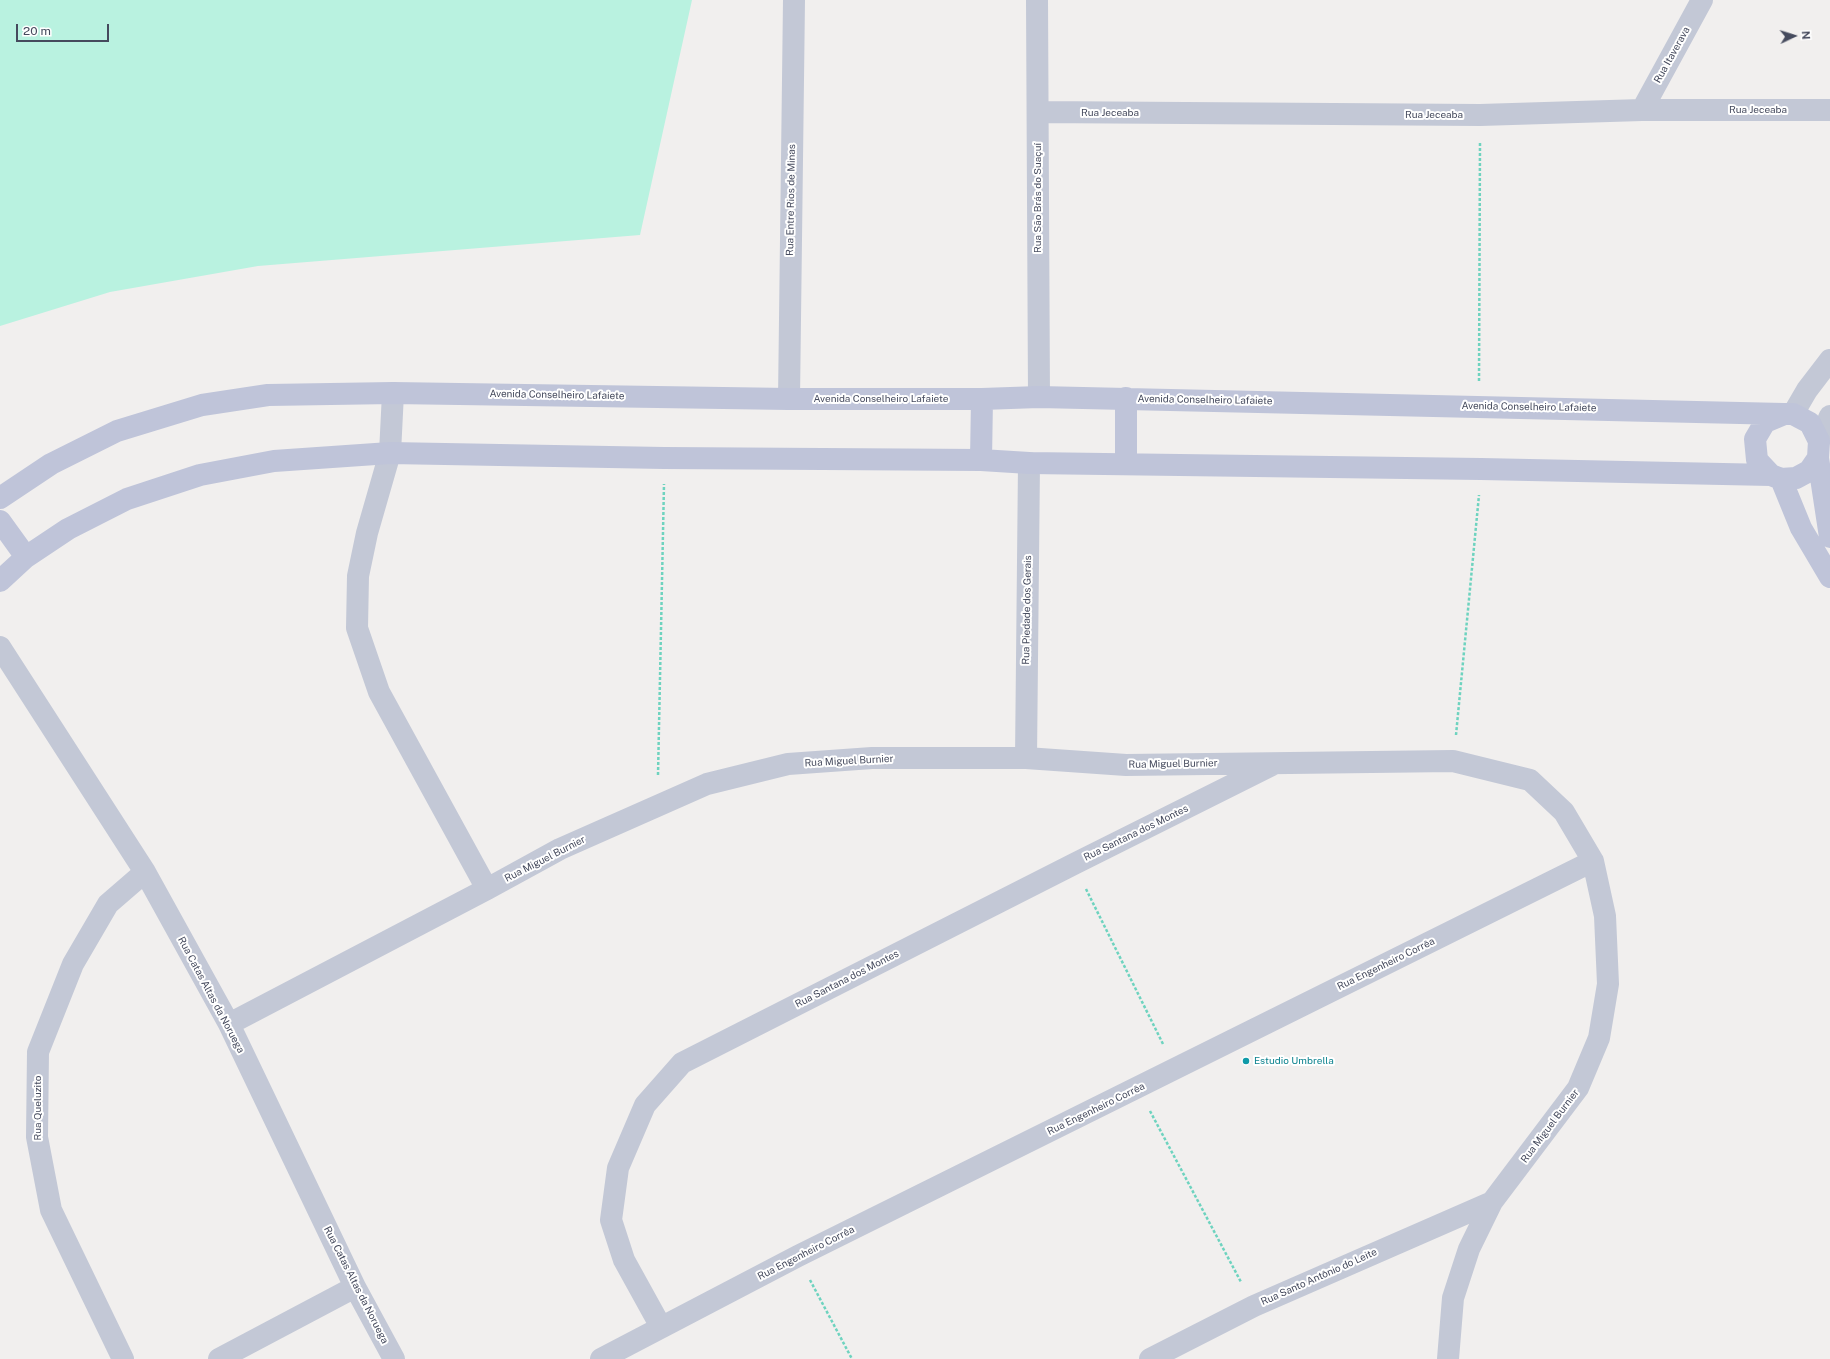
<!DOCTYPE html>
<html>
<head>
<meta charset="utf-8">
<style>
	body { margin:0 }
	#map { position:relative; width:1830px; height:1359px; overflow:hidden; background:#f1efee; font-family:"Public Sans",sans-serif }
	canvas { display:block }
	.north { position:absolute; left:1774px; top:16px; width:40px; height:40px; -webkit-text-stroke:3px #fff; paint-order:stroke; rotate:86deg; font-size:11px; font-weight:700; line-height:16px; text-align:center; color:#454a5d }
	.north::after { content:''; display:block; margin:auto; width:14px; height:18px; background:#454a5d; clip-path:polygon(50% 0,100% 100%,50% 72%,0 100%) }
	.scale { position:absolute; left:16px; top:24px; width:93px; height:18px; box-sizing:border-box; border:2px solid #454a5d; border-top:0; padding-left:5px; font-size:12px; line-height:14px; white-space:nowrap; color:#454a5d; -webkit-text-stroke:3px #fff; paint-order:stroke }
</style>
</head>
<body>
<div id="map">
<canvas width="1830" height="1359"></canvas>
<div class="north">N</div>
<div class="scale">20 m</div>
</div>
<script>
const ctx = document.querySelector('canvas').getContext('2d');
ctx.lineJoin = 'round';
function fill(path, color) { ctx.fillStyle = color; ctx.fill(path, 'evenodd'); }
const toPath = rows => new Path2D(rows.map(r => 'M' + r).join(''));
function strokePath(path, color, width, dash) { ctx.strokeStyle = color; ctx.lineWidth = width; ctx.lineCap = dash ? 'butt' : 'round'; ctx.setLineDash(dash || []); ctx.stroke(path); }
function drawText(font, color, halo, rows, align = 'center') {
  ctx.font = font + ' "Public Sans",sans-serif'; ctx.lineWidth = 4; ctx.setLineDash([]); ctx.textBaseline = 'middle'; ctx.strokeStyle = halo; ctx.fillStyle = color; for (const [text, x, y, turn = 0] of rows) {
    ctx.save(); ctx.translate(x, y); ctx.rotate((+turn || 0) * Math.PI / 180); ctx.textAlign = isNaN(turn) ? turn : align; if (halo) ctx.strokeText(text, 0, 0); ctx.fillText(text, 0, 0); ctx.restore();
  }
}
fill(toPath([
	[0,0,692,0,640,235,258,266,110,292,0,326]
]), '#b9f2e0');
strokePath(toPath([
	[1479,381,1480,142],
	[1456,735,1479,495],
	[658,775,664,484],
	[1086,889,1163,1044],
	[1150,1111,1241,1282],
	[810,1280,852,1359]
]), '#6ed3bf', 2.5, [3, 2]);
strokePath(toPath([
	[1037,0,1039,397],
	[1642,110,1702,0],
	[1038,112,1480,115,1642,110,1830,110],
	[393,393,390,453,367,533,358,576,357,628,379,692,487,889],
	[789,399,794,0],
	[1793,414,1807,390,1830,360],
	[1819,441,1830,416],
	[0,647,145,872,229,1024,355,1287,394,1359],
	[1026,758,1029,463],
	[229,1024,487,889,560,849,707,784,788,764,872,758,1026,758,1126,765,1453,761,1530,780,1564,812,1593,861,1605,916,1608,984,1599,1038,1578,1088,1492,1202,1469,1249,1453,1298,1448,1359],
	[661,1327,624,1260,611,1220,618,1168,645,1105,682,1063,1074,864,1272,765],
	[123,1359,51,1210,37,1137,38,1052,73,964,108,904,145,872],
	[219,1359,355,1287],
	[601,1359,798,1256,1593,861],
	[1150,1359,1254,1306,1492,1202]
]), '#c3c8d6', 22);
strokePath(toPath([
	[1818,458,1830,537],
	[981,460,982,399],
	[1126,463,1126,398],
	[1781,479,1796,478,1809,471,1818,458,1819,441,1810,423,1793,414,1784,414,1765,422,1755,439,1757,460,1771,475,1781,479,1801,528,1830,577],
	[0,498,51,464,117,431,202,405,268,395,393,393,789,399,982,399,1039,397,1784,414],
	[0,521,26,557],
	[0,581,26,557,68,529,127,499,200,475,274,461,390,453,664,458,981,460,1029,463,1481,469,1771,475]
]), '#bfc4d9', 22);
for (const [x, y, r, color] of [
	[1246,1061,4,"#0f9aa8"]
]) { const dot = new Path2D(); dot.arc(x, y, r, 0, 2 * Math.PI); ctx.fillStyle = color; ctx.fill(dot); strokePath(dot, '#fff', 1.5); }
drawText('10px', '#454a5d', '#fff', [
	["Rua Itaverava",1672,55,-61],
	["Rua Jeceaba",1758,110],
	["Rua Jeceaba",1110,113],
	["Rua Jeceaba",1434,115],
	["Rua São Brás do Suaçuí",1038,198,-90],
	["Rua Entre Rios de Minas",791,200,-89],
	["Avenida Conselheiro Lafaiete",557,395,1],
	["Avenida Conselheiro Lafaiete",881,399],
	["Avenida Conselheiro Lafaiete",1205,400,1],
	["Avenida Conselheiro Lafaiete",1529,407,1],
	["Rua Piedade dos Gerais",1027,610,-89],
	["Rua Miguel Burnier",849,761,-3],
	["Rua Miguel Burnier",1173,764,-1],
	["Rua Santana dos Montes",1136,833,-26],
	["Rua Miguel Burnier",545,859,-27],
	["Rua Engenheiro Corrêa",1386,964,-26],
	["Rua Santana dos Montes",847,979,-27],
	["Rua Catas Altas da Noruega",211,995,62],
	["Rua Queluzito",38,1108,-90],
	["Rua Engenheiro Corrêa",1096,1109,-26],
	["Rua Miguel Burnier",1550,1126,-53],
	["Rua Engenheiro Corrêa",806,1253,-27],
	["Rua Santo Antônio do Leite",1319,1277,-24],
	["Rua Catas Altas da Noruega",356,1285,63]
]);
drawText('10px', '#0d838f', '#fff', [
	["Estudio Umbrella",1254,1061]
], 'left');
</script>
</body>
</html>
